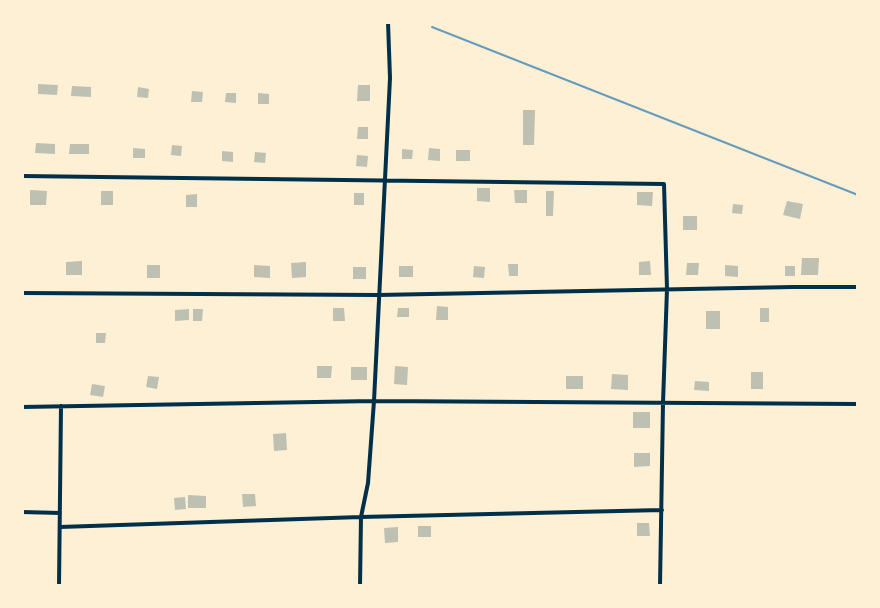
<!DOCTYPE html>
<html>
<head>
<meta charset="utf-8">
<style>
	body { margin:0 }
	#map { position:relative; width:880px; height:608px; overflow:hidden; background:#fdf0d5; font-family:"Nunito Sans",sans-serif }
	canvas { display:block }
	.frame { position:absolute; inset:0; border:24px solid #fdf0d5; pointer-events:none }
</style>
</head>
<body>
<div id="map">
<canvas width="880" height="608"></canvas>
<div class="frame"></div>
</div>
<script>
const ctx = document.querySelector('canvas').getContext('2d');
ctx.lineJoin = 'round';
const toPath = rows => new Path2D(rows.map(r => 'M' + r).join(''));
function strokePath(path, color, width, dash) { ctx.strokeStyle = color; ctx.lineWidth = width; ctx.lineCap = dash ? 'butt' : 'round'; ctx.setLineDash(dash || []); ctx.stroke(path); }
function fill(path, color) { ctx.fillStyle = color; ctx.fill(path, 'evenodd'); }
strokePath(toPath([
	[432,27,858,195]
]), '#669bbc', 2);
fill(toPath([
	[38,84,58,85,57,95,38,94],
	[358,85,370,85,370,101,357,101],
	[72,86,91,87,91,97,71,96],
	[138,87,149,89,148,98,137,97],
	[192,91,203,92,202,102,191,102],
	[226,93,236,93,236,103,225,102],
	[258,93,269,94,269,104,258,104],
	[523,110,535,110,534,145,523,145],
	[358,127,368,127,368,139,357,139],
	[36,143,55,144,55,154,35,153],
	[70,144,89,144,89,154,69,154],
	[172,145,182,146,181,156,171,155],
	[133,148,145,149,145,158,133,158],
	[429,148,440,149,440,161,428,160],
	[402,149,413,150,412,159,402,159],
	[456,150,470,150,470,161,456,161],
	[222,151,233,152,233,162,222,161],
	[255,152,266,153,265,163,254,162],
	[357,155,368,156,367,167,356,166],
	[477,188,490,188,490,202,477,201],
	[30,190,47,191,46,205,30,205],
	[514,190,527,190,527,203,515,203],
	[101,191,113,191,113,205,101,205],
	[546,191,554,191,553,216,546,216],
	[637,192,653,192,652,206,637,205],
	[354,193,364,193,364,205,354,205],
	[197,194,197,207,186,207,186,195],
	[787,201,803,204,800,219,783,215],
	[733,204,743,205,742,214,732,213],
	[683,216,697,216,697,230,683,230],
	[802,258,819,258,818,275,801,275],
	[82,261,82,275,66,275,66,262],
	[650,261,651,275,639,275,639,262],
	[306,262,306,277,292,278,291,263],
	[687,263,699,263,698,275,686,275],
	[508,264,518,264,518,276,509,276],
	[147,265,160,265,160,278,147,278],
	[254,265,270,266,270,278,254,277],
	[725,265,738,266,738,277,725,276],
	[399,266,413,266,413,277,399,277],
	[474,266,485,267,484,278,473,277],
	[785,266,795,266,795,276,785,276],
	[353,267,366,267,366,279,353,279],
	[437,306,448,307,448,320,436,320],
	[333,308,344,308,345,321,333,321],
	[398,308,409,308,409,317,397,317],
	[760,308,769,308,769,322,760,322],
	[189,309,189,320,175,321,175,310],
	[193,309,203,309,202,321,193,321],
	[706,311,720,311,720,329,706,329],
	[96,333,106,333,105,343,96,343],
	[317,366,332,366,331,378,317,378],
	[395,366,408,367,407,385,394,384],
	[351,367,367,367,367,380,351,380],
	[751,372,763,372,763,389,751,389],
	[612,374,628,375,628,390,611,389],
	[148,376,159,377,157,389,146,387],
	[566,376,583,376,583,389,566,389],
	[695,381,709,382,709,391,694,390],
	[92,384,105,386,103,397,90,395],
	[633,412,650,412,650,428,633,428],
	[286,433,287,450,274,451,273,434],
	[634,453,650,453,650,466,634,467],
	[242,494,255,494,256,506,243,507],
	[188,495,206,496,206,508,188,508],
	[185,497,186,509,175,510,174,498],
	[637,523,649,523,650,536,637,536],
	[418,526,431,526,431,537,418,537],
	[398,527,398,542,385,543,384,528]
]), '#bec0b2');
strokePath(toPath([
	[22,176,664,184,667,289,663,403,660,586],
	[22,293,378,295,793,287,858,287],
	[22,407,374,401,858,404],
	[22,512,60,513],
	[60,527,361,517,662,510],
	[59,586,61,406],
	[360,586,361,517,368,483,374,401,390,78,388,22]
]), '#003049', 4);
</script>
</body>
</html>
